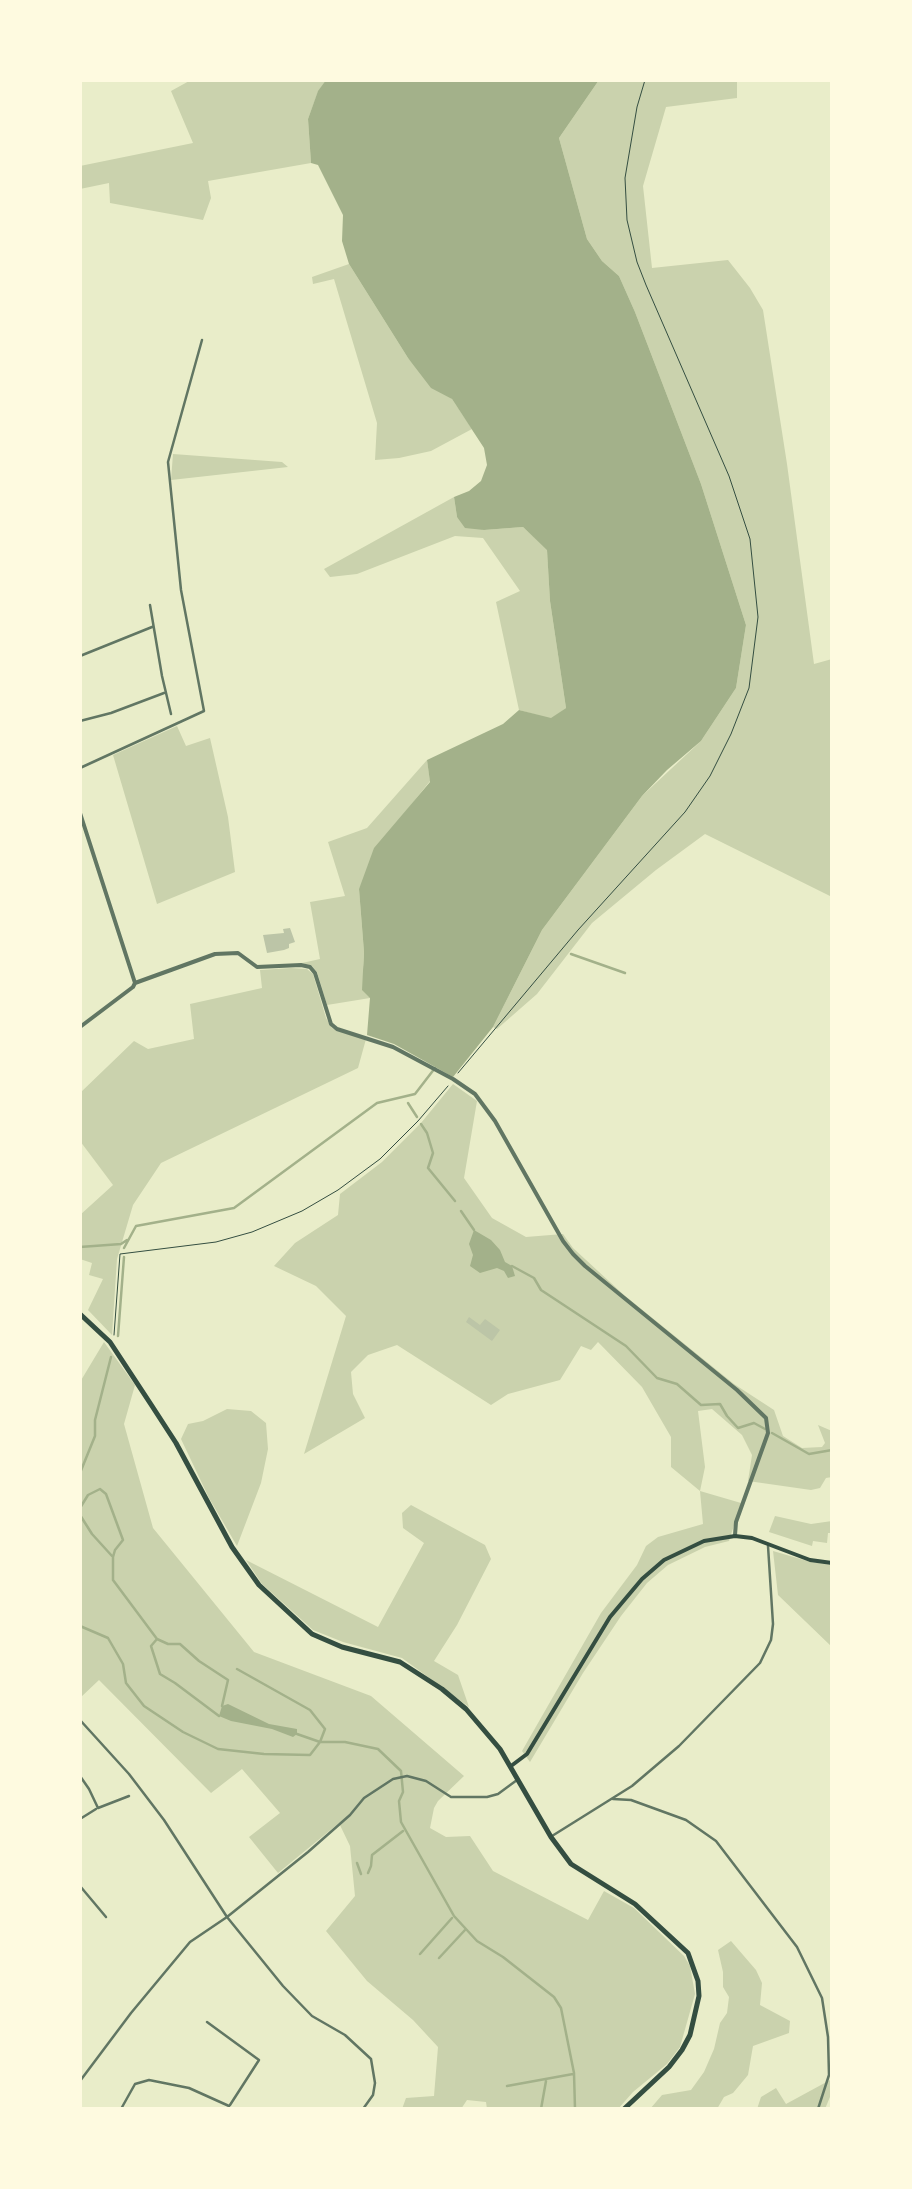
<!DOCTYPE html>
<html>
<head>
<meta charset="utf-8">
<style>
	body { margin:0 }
	#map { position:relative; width:912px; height:2189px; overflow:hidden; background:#e9edc9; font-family:Merriweather,serif }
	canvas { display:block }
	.frame { position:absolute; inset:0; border:82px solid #fefae0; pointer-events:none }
</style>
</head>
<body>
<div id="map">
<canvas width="912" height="2189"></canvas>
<div class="frame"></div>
</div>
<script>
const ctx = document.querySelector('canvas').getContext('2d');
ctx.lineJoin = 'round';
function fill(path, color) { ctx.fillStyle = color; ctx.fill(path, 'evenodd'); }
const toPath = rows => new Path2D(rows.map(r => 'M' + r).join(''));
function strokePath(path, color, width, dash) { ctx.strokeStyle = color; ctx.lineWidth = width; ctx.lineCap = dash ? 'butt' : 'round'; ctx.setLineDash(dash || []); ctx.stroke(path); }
fill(toPath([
	[191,80,326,80,318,92,308,119,311,163,208,181,211,198,203,220,110,203,109,183,80,189,80,166,193,143,171,91],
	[599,80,737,80,737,98,666,107,643,186,652,268,728,260,750,288,763,310,787,464,814,664,832,659,832,897,705,834,656,870,592,923,537,994,497,1029,493,1027,542,930,642,796,701,741,736,688,746,625,701,484,635,312,619,276,602,261,587,239,559,138],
	[349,264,408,358,452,399,472,429,431,451,399,458,375,460,377,423,334,279,313,284,312,277],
	[173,454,282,462,288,467,171,480],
	[454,497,457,517,484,530,523,527,547,549,550,601,566,708,551,719,519,710,496,602,520,591,483,538,455,536,357,574,330,577,324,569],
	[177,726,186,746,210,738,228,817,235,872,157,904,113,755],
	[427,760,430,781,395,825,359,889,364,952,363,965,370,998,327,1005,317,972,312,966,302,963,320,959,310,902,345,896,328,842,367,828],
	[291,968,307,969,313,974,326,1018,332,1028,366,1039,358,1068,161,1163,133,1205,117,1259,112,1335,88,1310,103,1279,89,1275,92,1263,80,1259,80,1215,113,1185,80,1141,80,1093,134,1041,148,1049,194,1039,190,1004,262,988,260,970],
	[453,1084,477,1101,464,1178,492,1218,526,1237,563,1234,573,1248,624,1295,734,1384,774,1410,783,1436,802,1448,822,1447,825,1443,818,1425,832,1431,832,1477,826,1478,820,1488,811,1490,748,1481,752,1455,742,1435,712,1409,698,1411,705,1467,700,1491,741,1503,729,1541,705,1547,668,1565,647,1583,621,1616,583,1673,530,1762,522,1751,601,1613,637,1565,646,1546,658,1537,703,1524,700,1491,671,1467,671,1437,642,1387,598,1342,591,1350,581,1346,560,1380,508,1394,491,1405,397,1345,368,1355,351,1372,353,1394,365,1418,304,1454,346,1316,316,1286,274,1266,295,1243,338,1215,340,1194,382,1162,421,1123],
	[104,1342,135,1385,124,1424,153,1528,254,1652,371,1696,464,1776,438,1801,434,1808,430,1828,446,1837,470,1836,493,1871,588,1920,604,1891,634,1908,684,1956,690,1966,695,1994,680,2047,667,2064,633,2092,618,2109,487,2109,486,2102,467,2100,461,2109,402,2109,406,2098,434,2096,438,2047,413,2020,367,1981,326,1931,355,1896,350,1846,339,1823,278,1873,249,1837,280,1813,242,1769,211,1793,99,1680,80,1698,80,1382],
	[227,1409,251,1411,266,1423,268,1449,261,1483,237,1546,209,1498,181,1439,188,1424,203,1421],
	[411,1505,485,1545,491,1559,457,1625,434,1661,458,1675,469,1707,402,1658,343,1642,313,1630,262,1584,246,1560,378,1627,424,1543,403,1528,402,1513],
	[775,1516,811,1524,832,1521,832,1533,828,1533,827,1543,813,1541,812,1546,769,1532],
	[773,1551,811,1562,832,1565,832,1647,778,1595],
	[731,1941,756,1970,762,1983,760,2005,790,2021,789,2033,753,2046,748,2075,733,2093,724,2097,717,2109,650,2109,662,2095,691,2090,704,2072,714,2049,720,2023,727,2013,729,1997,723,1987,723,1972,718,1950],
	[832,2079,832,2092,825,2109,757,2109,761,2097,776,2088,786,2104]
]), '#cad2ad');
fill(toPath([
	[326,80,599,80,559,138,587,239,602,261,619,276,635,312,701,484,746,625,736,688,701,741,667,770,642,796,542,930,493,1027,453,1077,394,1044,367,1035,370,998,362,990,364,952,359,889,374,848,430,782,427,760,503,724,519,710,551,718,566,708,550,601,547,550,523,527,484,530,465,528,457,517,454,497,469,491,481,481,487,465,484,448,452,399,431,388,408,358,349,264,342,241,343,215,318,165,311,163,308,119,318,91],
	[474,1230,491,1240,500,1250,505,1262,512,1266,515,1276,508,1278,504,1271,497,1268,480,1273,470,1266,473,1255,469,1244],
	[228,1704,269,1724,297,1729,297,1734,293,1737,272,1729,231,1721,219,1716,222,1706]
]), '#a3b18a');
strokePath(toPath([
	[571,954,625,973],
	[408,1103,417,1117],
	[421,1124,427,1133,433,1153,428,1168,455,1201],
	[461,1211,474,1230],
	[80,1247,121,1244,127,1240],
	[124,1248,136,1226,234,1208,377,1103,415,1094,435,1068],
	[512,1266,534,1278,541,1290,626,1346,657,1378,677,1384,701,1405,720,1404,727,1416,738,1428,754,1423,765,1429],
	[118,1336,124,1257],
	[772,1433,809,1454,832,1450],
	[80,1473,95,1436,95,1420,111,1357],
	[80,1508,88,1495,100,1489,106,1494,123,1540,115,1550,113,1557,113,1580,157,1639,168,1644,180,1644,199,1661,228,1680,222,1706],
	[80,1515,92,1534,112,1556],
	[80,1626,108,1638,123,1664,126,1683,144,1706,183,1732,218,1749,264,1754,310,1755,320,1742,325,1729,310,1710,237,1669],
	[157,1639,151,1646,160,1674,175,1683,219,1716],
	[297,1734,320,1742,345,1742,378,1749,401,1771,403,1792,399,1801,401,1822,454,1916,477,1941,503,1957,554,1997,561,2008,574,2073,575,2109],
	[357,1863,361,1874],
	[368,1873,371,1866,372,1855,403,1831],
	[420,1954,452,1918],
	[439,1958,465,1930],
	[507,2086,573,2074],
	[541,2109,546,2081]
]), '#a3b18a', 2.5);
fill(toPath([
	[290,928,295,942,289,944,289,948,284,950,267,953,263,935,284,933,283,929],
	[469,1317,480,1325,485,1319,500,1330,492,1341,466,1322]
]), '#bcc5a7');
strokePath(toPath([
	[458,1073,578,930,685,812,710,776,731,734,749,688,758,617,750,539,729,476,646,285,637,262,627,220,625,178,637,107,645,80],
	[114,1335,120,1254,216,1242,252,1232,302,1211,338,1190,380,1159,418,1121,448,1086]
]), '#344e41', 1);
strokePath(toPath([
	[150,605,162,676,171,714],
	[80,656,152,627],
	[80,721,111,713,164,693],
	[80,768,204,711,181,590,168,462,202,340],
	[80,1720,129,1774,164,1820,227,1917,283,1986,312,2016,345,2035,371,2059,375,2083,373,2095,363,2109],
	[80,1776,89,1789,98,1808,129,1796],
	[613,1799,631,1800,686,1820,716,1841,797,1947,822,1998,828,2037,829,2075,818,2109],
	[80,1819,96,1809],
	[552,1836,632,1786,679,1746,760,1663,771,1640,773,1624,768,1546],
	[80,1886,106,1917],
	[207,2022,259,2060,230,2105],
	[80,2081,131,2013,190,1942,227,1917,308,1852,350,1815,364,1798,393,1779,407,1776,426,1781,451,1797,487,1797,498,1794,517,1780],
	[121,2109,135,2084,149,2080,189,2088,229,2106,228,2109]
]), '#617663', 2.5);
strokePath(toPath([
	[80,813,135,983],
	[80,1027,133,987,135,983,215,954,238,953,257,967,301,965,310,967,315,973,331,1024,337,1029,393,1047,453,1079,475,1094,495,1121,563,1241,573,1254,585,1266,737,1390,766,1418,768,1433,736,1522,735,1535]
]), '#617663', 4);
strokePath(toPath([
	[511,1766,527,1754,610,1617,642,1579,664,1560,704,1541,735,1536,752,1538,810,1560,832,1563]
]), '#344e41', 4);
strokePath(toPath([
	[80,1314,110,1342,152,1406,176,1443,232,1547,259,1585,312,1634,342,1647,400,1662,442,1689,466,1709,500,1749,551,1837,571,1864,635,1904,688,1953,698,1981,699,1996,690,2035,682,2050,669,2067,624,2109]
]), '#344e41', 5);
</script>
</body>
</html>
